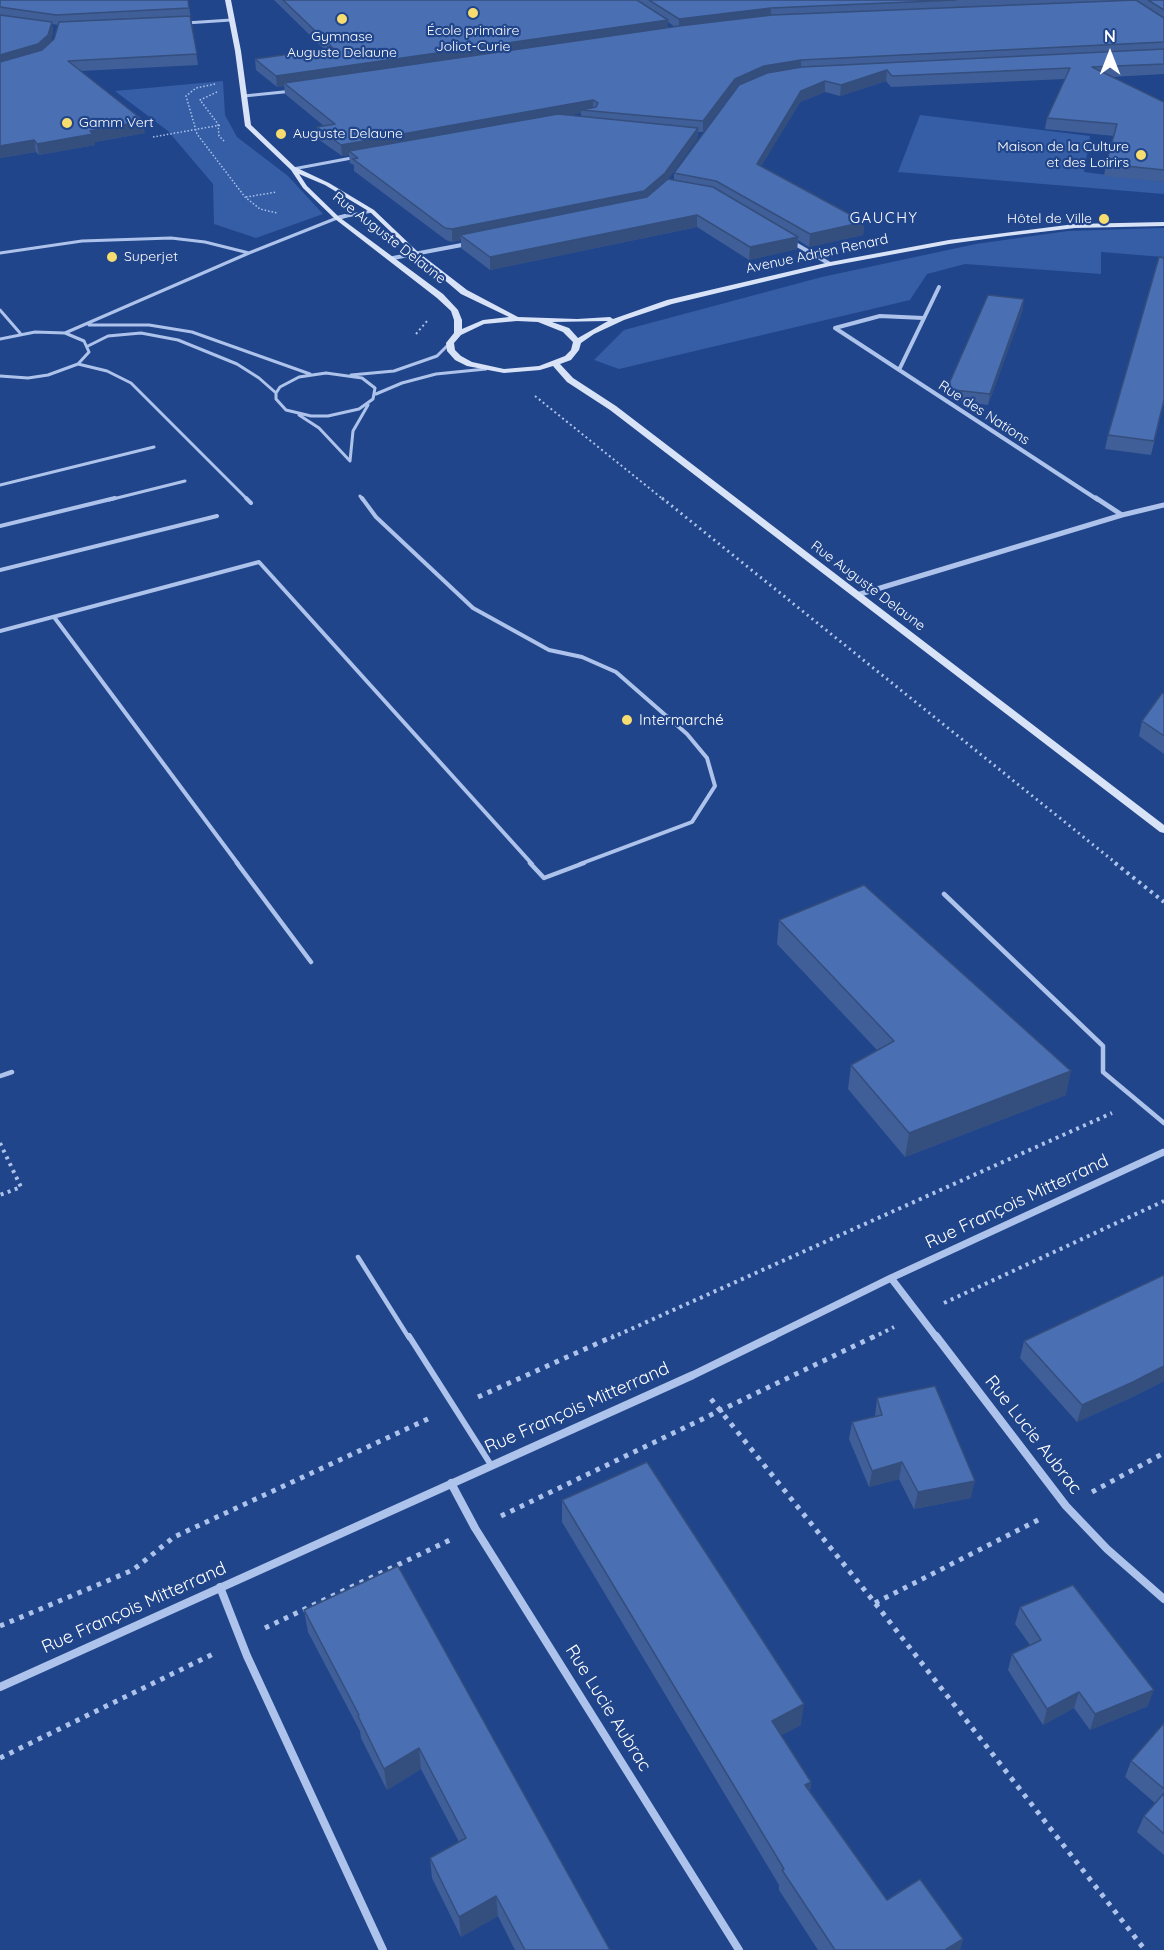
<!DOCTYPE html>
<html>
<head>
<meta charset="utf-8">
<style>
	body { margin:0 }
	#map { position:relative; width:1164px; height:1950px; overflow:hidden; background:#21458a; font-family:Quicksand,sans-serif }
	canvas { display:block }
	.north { position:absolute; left:1080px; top:24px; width:60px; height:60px; -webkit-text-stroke:4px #21458a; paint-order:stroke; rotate:0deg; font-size:16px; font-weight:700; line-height:24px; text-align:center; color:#fff }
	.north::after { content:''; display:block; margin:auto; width:21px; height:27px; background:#fff; clip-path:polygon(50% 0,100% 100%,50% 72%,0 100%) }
</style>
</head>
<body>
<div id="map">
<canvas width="1164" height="1950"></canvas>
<div class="north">N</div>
</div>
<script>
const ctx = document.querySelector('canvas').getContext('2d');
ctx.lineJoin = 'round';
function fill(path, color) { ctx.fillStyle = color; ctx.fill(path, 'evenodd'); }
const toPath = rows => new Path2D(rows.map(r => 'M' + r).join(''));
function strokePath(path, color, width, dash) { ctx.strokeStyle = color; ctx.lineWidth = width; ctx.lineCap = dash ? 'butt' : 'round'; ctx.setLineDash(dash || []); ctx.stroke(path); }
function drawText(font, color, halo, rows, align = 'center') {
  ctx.font = font + ' Quicksand,sans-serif'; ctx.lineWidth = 4.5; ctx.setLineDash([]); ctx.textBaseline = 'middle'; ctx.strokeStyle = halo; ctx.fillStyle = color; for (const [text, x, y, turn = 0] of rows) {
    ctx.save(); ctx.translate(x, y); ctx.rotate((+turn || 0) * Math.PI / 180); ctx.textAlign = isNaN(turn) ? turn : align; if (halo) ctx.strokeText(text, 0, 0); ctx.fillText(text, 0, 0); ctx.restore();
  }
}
fill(toPath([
	[223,81,225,115,237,137,288,176,323,214,256,238,214,224,213,184,168,131,115,91],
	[920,115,1090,136,1084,172,1164,182,1164,194,898,172],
	[1164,228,1164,257,1101,252,1101,274,965,264,927,274,910,300,619,369,594,360,624,330,822,277,976,244,1068,231]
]), '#355ea7');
strokePath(toPath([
	[215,84,196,88,186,96,197,134,245,197,260,209,277,213],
	[217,92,200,100,218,124,219,136,225,142],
	[153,137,221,125],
	[246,197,277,192]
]), '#adc3eb', 1.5, [1.5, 2]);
strokePath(toPath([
	[416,334,427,321],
	[535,396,664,500]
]), '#adc3eb', 2, [2, 3]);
strokePath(toPath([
	[662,498,1117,864]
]), '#adc3eb', 3, [2, 4]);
strokePath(toPath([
	[1115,863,1164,902],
	[0,1143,21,1187,0,1195],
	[944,1303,1164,1201],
	[611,1338,1112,1113],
	[872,1338,894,1327]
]), '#adc3eb', 4, [3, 4.5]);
strokePath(toPath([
	[478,1397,614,1336],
	[711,1399,875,1603,1145,1950],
	[1092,1492,1164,1453],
	[501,1516,875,1336],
	[875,1603,1040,1519],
	[0,1626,133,1570,174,1537,430,1418],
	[265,1628,450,1540],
	[0,1758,215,1653]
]), '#adc3eb', 5, [4.5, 6]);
strokePath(toPath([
	[0,253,82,241,171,238,205,242,249,253],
	[0,310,20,333],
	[89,325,149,325,192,332,310,374],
	[65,333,249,253,337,218],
	[0,339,35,332,65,333,84,341,89,352,78,364,48,375,28,378,0,376],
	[88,346,108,336,141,333,178,340,237,364,259,378,276,393],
	[78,364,107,371,131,383,248,500],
	[326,373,362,378,375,388,373,399,359,409,328,416,311,416,286,410,276,399,276,393,280,387,299,377,326,373],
	[351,375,394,371,437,356,449,344],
	[376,394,402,383,436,374,486,369],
	[299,415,319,428,350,461],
	[350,461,353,431,368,405],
	[0,485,154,447],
	[360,496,363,500],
	[109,500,185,481]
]), '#adc3eb', 3);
strokePath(toPath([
	[246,498,251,503],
	[362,498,376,517,473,608,549,650,582,657,616,672,687,734,707,758,715,786,692,822,580,864],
	[0,526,115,498],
	[0,570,217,516],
	[54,617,238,864],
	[0,631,259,562,532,864]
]), '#adc3eb', 4);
strokePath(toPath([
	[237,863,311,962],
	[530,863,544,878,584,863],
	[944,894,1103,1046,1103,1072,1164,1123],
	[0,1076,12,1072],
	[358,1257,409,1338]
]), '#adc3eb', 4.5);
strokePath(toPath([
	[409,1336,491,1465]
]), '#adc3eb', 6);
strokePath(toPath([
	[186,23,231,20],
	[244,96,293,91],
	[293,169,357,157],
	[337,218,372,211]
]), '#adc3eb', 3);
strokePath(toPath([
	[337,218,345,216],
	[792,242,830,264],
	[393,258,467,244],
	[835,328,1098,500],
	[835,328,880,316,923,318],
	[899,370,939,287]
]), '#adc3eb', 4);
strokePath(toPath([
	[1096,498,1122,515],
	[857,595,1122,515,1164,505]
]), '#adc3eb', 5);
strokePath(toPath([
	[891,1278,937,1338],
	[769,1338,891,1278,1164,1152]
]), '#adc3eb', 7);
strokePath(toPath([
	[936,1336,1066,1506,1107,1549,1164,1599],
	[451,1483,475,1528,739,1950],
	[220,1587,247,1656,383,1950],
	[0,1687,693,1375,773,1336]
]), '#adc3eb', 8);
fill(toPath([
	[225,0,231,0,241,51,251,125,295,167,329,183,374,210,419,253,467,290,518,317,577,319,610,317,613,319,667,300,830,262,949,240,1075,224,1164,222,1164,226,1075,228,1007,236,949,244,830,266,672,304,624,320,594,334,581,343,579,350,571,360,560,364,573,378,616,406,1164,825,1164,833,1160,832,610,410,567,382,553,366,540,370,504,373,467,366,455,360,447,351,446,343,454,333,454,320,451,311,437,298,335,219,303,188,291,170,245,126,235,51,225,0],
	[299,174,325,185,370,212,415,255,461,294,509,317,483,320,462,329,462,320,458,310,443,294,339,217,307,186,299,174],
	[517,321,538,322,563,332,573,342,571,350,565,356,539,366,504,369,472,362,461,356,455,350,454,343,461,335,484,324,517,321],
	[608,321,578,338,569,328,552,322,608,321]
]), '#d9e3f8');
fill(toPath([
	[0,0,188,0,198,65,81,71,145,133,95,142,95,145,39,155,36,152,0,158],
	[52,24,58,25,54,39,50,43,53,32],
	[274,0,1164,0,1164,74,1112,77,1164,102,1164,182,1104,176,1106,164,1114,136,1045,129,1047,118,1065,79,891,87,886,81,840,96,825,92,800,102,761,166,864,222,863,235,809,247,798,240,797,249,749,260,697,227,490,270,461,248,461,240,452,242,446,240,354,171,354,165,350,163,349,155,342,156,318,139,317,127,324,126,285,94,284,86,277,87,256,70,255,59,324,49],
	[668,22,675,27,668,28],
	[736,89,674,173,674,180,668,179,697,139,698,132,703,132,734,90],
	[581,113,581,117,570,115],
	[1023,309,988,405,953,400,947,396,948,386],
	[1164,402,1151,455,1105,449,1108,435],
	[1164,694,1164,754,1139,736,1142,721],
	[779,920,1066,1095,905,1157,848,1089,851,1065,877,1050,777,944],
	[1164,1275,1164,1381,1128,1399,1077,1422,1020,1358,1024,1341],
	[877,1398,971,1498,914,1509,899,1479,869,1487,849,1439,852,1422,875,1417],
	[562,1500,801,1725,781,1735,811,1782,810,1791,887,1900,963,1939,960,1950,818,1950,779,1890,779,1885,562,1522],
	[1020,1607,1148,1706,1090,1730,1074,1708,1043,1725,1008,1670,1012,1654,1030,1645,1015,1624],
	[304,1610,610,1950,515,1950,498,1916,461,1937,432,1878,430,1858,459,1842,421,1769,387,1790,361,1738,360,1731,308,1632],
	[1164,1723,1164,1855,1137,1832,1144,1816,1155,1803,1125,1777,1131,1761]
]), '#405f99');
fill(toPath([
	[771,8,771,18,679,29,679,19],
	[668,20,668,31,284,83,284,86,277,87,276,76],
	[52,22,53,32,50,45,40,55,0,66,0,55],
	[801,60,801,70,764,76,734,90,703,132,703,121,735,79,764,66],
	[887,70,886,81,840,96,841,85],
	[825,81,825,92,800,102,756,175,757,164,801,91],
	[593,100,593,111,581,110,581,113,353,154,349,151,349,155,342,156,341,145],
	[144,121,145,133,95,142,95,145,39,155,37,144,90,131],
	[698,128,697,139,664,184,644,203,460,235,461,240,452,242,452,229],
	[34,140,36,152,0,158,0,146],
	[697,215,697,227,490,270,490,257],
	[864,222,863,235,809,247,810,234],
	[798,237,797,249,749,260,750,247],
	[1024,299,1023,309,988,405,990,394],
	[1071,1071,1066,1095,905,1157,909,1133],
	[1164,1366,1164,1381,1128,1399,1077,1422,1082,1405],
	[902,1462,899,1479,869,1487,872,1471],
	[975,1481,971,1498,914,1509,918,1492],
	[1154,1690,1148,1706,1090,1730,1095,1714],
	[1079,1692,1074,1708,1043,1725,1047,1709],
	[804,1704,801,1725,769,1742,772,1721],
	[419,1748,421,1769,387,1790,384,1769],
	[811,1782,808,1802,805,1785],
	[496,1896,498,1916,461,1937,459,1917],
	[963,1939,960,1950,945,1950]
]), '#344e7d');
const building = toPath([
	[0,0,188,0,189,8,56,15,0,7,0,0],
	[283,0,637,0,668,20,276,76,255,59,333,48,283,0],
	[649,0,956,0,771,8,679,19,649,0],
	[1136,0,1164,18,1164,42,801,60,764,66,735,79,703,121,581,110,596,107,598,103,593,100,341,145,317,127,335,124,284,83,679,26,772,15,1136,0],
	[1148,0,1164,0,1164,10,1148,0],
	[0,15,52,22,48,35,38,44,0,55,0,15],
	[190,16,197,54,68,61,144,121,90,131,93,134,37,144,34,140,0,146,0,62,42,50,54,39,59,22,190,16],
	[1164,49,1164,64,1092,67,1164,102,1164,170,1106,164,1117,124,1047,118,1070,68,892,76,887,70,841,85,825,81,801,91,757,164,864,222,810,234,716,181,674,173,739,85,767,73,802,67,1164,49],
	[558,114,698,128,665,173,644,191,452,229,445,228,353,159,358,158,349,151,558,114],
	[668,179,713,187,798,237,750,247,697,215,490,257,460,235,647,197,668,179],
	[1159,257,1164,258,1164,400,1154,441,1108,435,1159,257],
	[988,295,1024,299,990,394,954,390,948,386,988,295],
	[1162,693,1164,694,1164,736,1142,721,1162,693],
	[864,885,1071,1071,909,1133,851,1065,894,1041,779,920,864,885],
	[1164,1275,1164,1366,1133,1382,1082,1405,1024,1341,1164,1275],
	[935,1386,975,1481,918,1492,902,1462,872,1471,852,1422,882,1415,877,1398,935,1386],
	[647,1462,804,1704,772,1721,811,1782,805,1785,887,1900,920,1879,963,1939,945,1950,835,1950,782,1870,784,1869,562,1500,647,1462],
	[398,1566,610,1950,525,1950,496,1896,459,1917,430,1858,466,1838,419,1748,384,1769,358,1716,359,1715,304,1610,398,1566],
	[1073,1585,1154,1690,1095,1714,1079,1692,1047,1709,1012,1654,1041,1640,1020,1607,1073,1585],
	[1164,1723,1164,1789,1131,1761,1164,1723],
	[1164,1793,1164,1834,1144,1816,1164,1793]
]);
fill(building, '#4a6fb2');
strokePath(building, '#344e7d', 1.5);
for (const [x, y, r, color] of [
	[473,13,6,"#f7dc6f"],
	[342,19,6,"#f7dc6f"],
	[67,123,6,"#f7dc6f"],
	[281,134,6,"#f7dc6f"],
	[1141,155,6,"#f7dc6f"],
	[1104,219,6,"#f7dc6f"],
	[112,257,6,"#f7dc6f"],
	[627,720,6,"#f7dc6f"]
]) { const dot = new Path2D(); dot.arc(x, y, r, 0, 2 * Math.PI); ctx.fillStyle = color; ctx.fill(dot); strokePath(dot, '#21458a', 2); }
drawText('14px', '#fff', '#21458a', [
	["École primaire",473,31,"center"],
	["Joliot-Curie",473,47,"center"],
	["Gymnase",342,37,"center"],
	["Auguste Delaune",342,53,"center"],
	["Gamm Vert",79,123],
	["Auguste Delaune",293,134],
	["Maison de la Culture",1129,147,"right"],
	["et des Loirirs",1129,163,"right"],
	["Hôtel de Ville",1092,219,"right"],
	["Superjet",124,257]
], 'left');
drawText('14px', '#fff', '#21458a', [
	["Rue Auguste Delaune",389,238,38],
	["Avenue Adrien Renard",817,254,-12],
	["Rue des Nations",984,413,33],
	["Rue Auguste Delaune",868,586,37]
]);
ctx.letterSpacing = '1.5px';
drawText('15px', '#fff', '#21458a', [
	["GAUCHY",884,218]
]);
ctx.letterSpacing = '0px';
drawText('15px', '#fff', '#21458a', [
	["Intermarché",639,720]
], 'left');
drawText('18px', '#fff', '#21458a', [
	["Rue François Mitterrand",1017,1202,-25],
	["Rue François Mitterrand",577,1408,-24],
	["Rue Lucie Aubrac",1033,1435,52],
	["Rue François Mitterrand",134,1608,-24],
	["Rue Lucie Aubrac",608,1708,58]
]);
</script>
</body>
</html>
